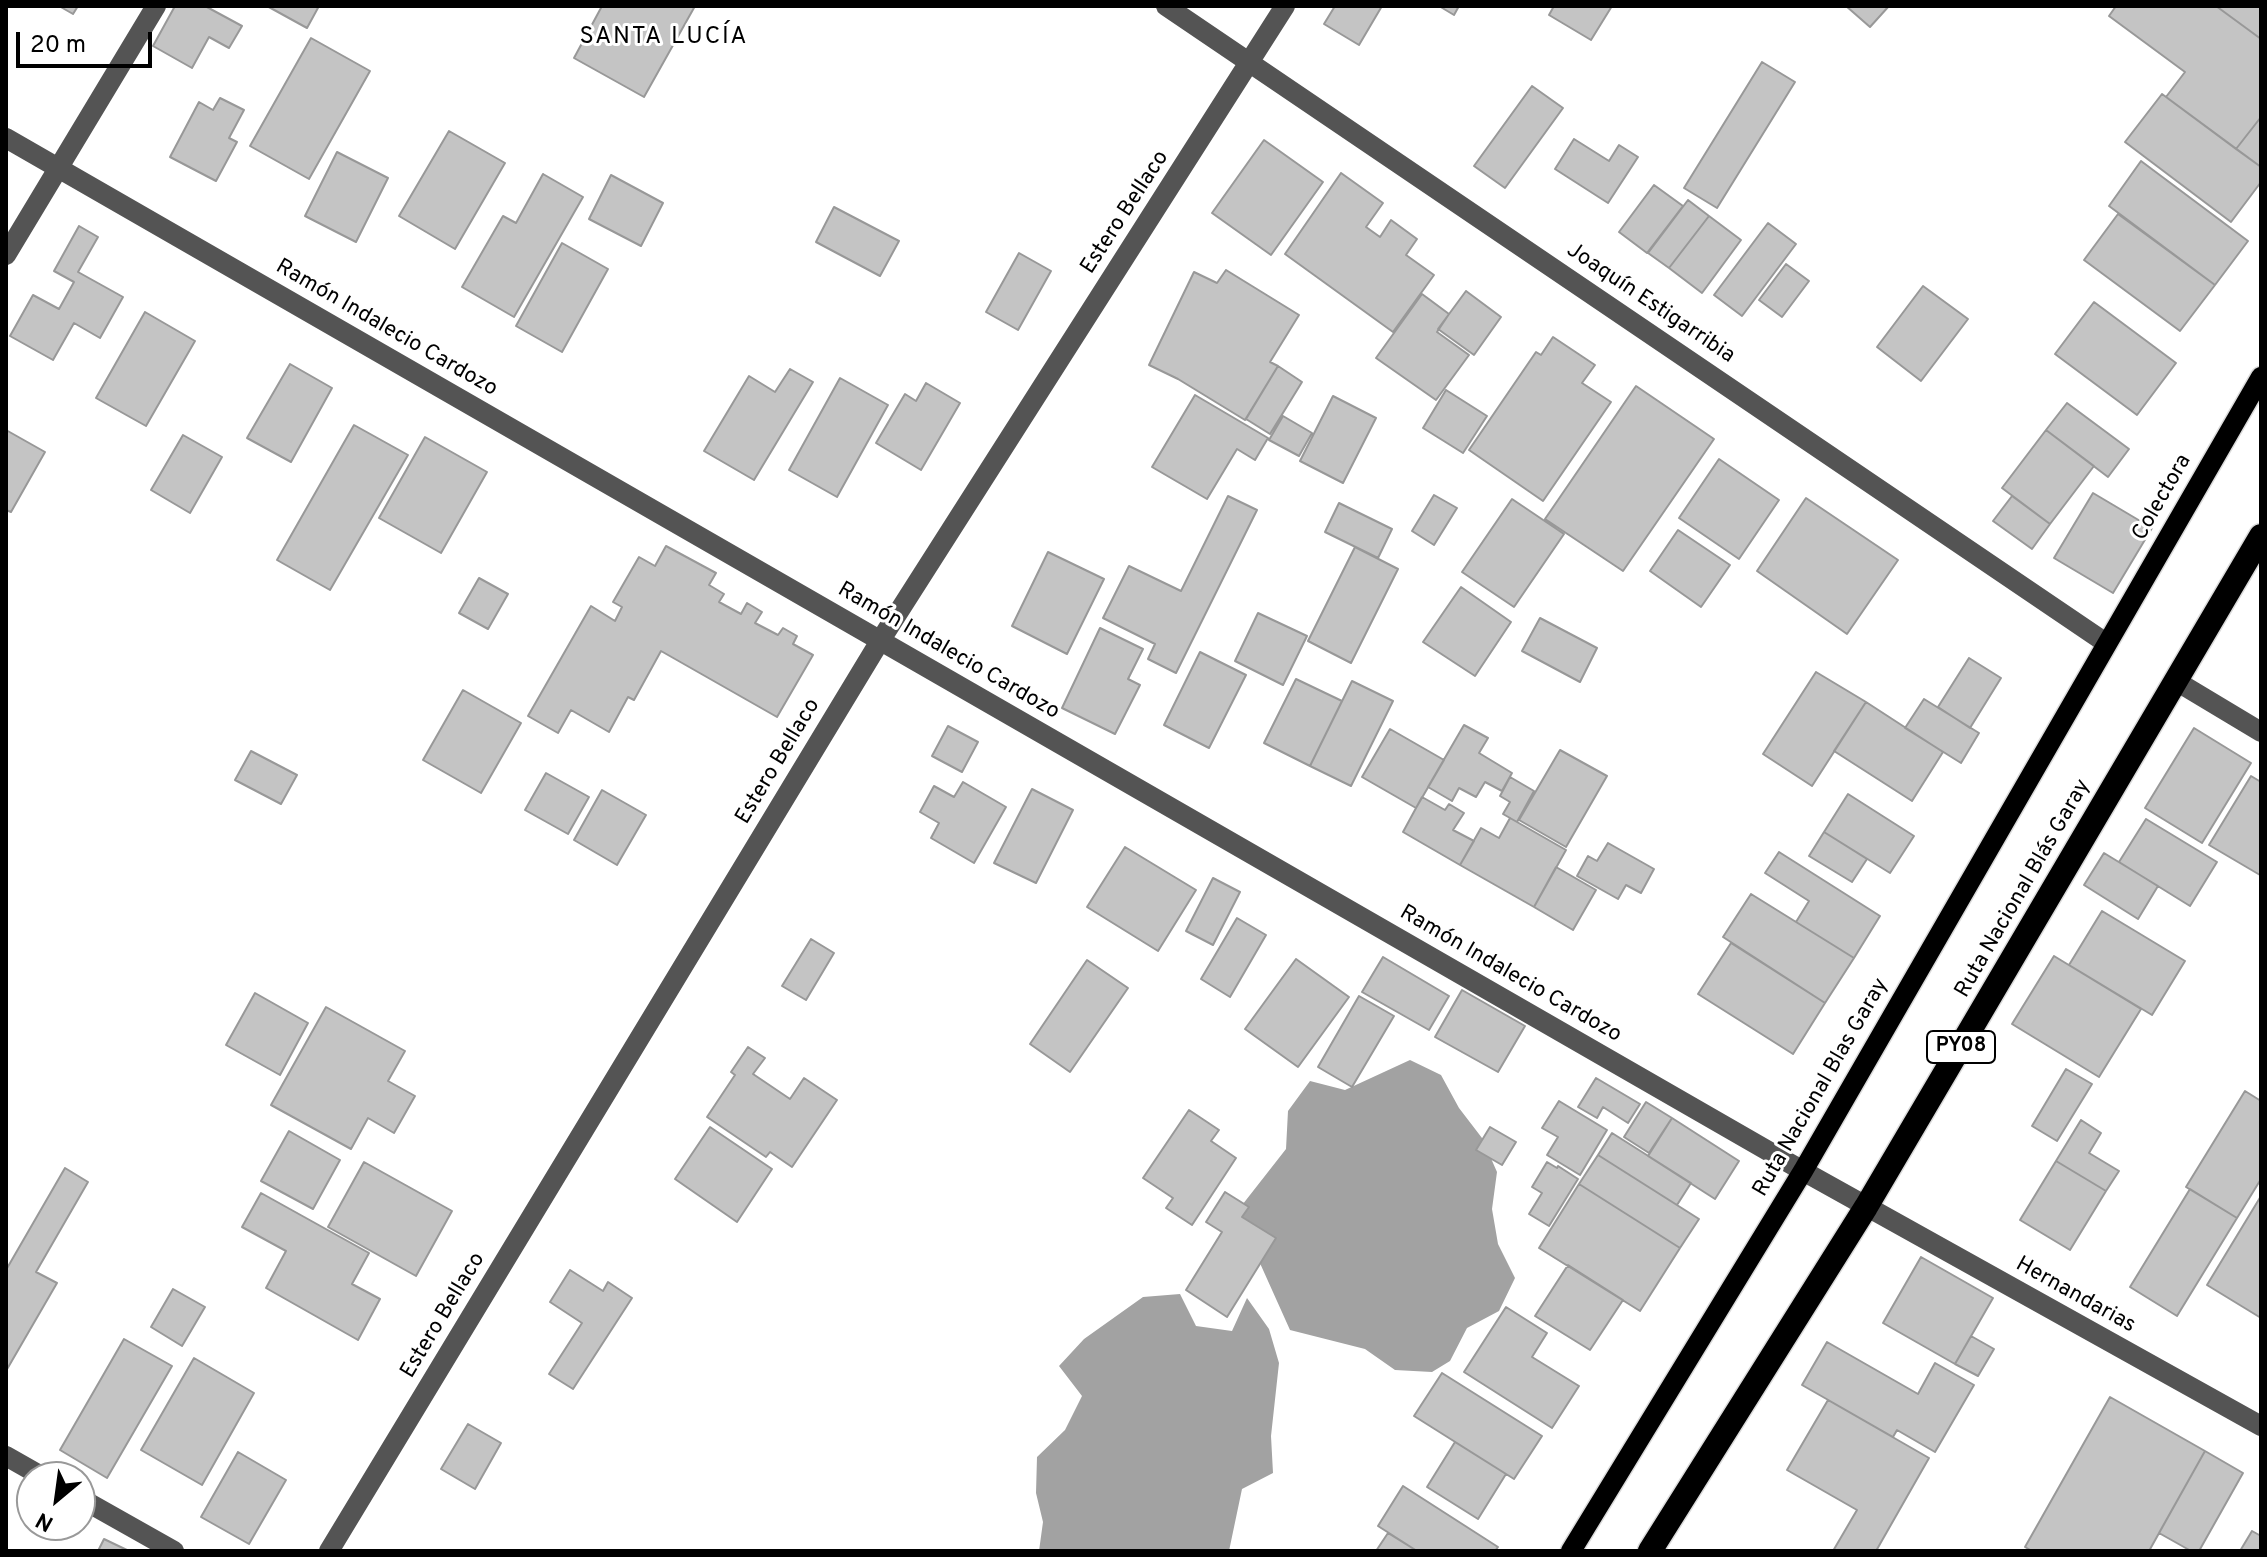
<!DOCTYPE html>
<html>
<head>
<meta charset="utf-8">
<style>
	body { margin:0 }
	#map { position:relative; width:2267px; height:1557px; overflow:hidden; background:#fff; font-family:Overpass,sans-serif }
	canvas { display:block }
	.frame { position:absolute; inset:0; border:8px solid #000; pointer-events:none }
	.north { position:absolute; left:16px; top:1461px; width:80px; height:80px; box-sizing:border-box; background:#fff; border:2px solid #999; border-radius:50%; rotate:209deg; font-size:22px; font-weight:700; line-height:32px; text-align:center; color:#000 }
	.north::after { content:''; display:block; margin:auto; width:28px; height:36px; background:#000; clip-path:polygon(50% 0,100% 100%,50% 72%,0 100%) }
	.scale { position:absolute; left:16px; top:32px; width:136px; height:36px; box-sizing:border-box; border:4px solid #000; border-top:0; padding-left:10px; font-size:24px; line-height:28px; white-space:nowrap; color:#000; -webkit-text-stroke:6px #fff; paint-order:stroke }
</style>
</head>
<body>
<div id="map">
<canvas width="2267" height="1557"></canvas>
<div class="frame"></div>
<div class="north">N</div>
<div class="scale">20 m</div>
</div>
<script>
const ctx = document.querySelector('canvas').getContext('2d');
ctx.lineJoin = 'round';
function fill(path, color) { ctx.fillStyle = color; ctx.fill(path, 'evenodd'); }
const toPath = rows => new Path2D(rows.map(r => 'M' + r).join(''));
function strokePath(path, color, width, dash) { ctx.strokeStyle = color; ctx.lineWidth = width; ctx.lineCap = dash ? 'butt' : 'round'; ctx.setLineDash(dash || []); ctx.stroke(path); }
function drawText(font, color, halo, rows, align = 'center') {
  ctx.font = font + ' Overpass,sans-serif'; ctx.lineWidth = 6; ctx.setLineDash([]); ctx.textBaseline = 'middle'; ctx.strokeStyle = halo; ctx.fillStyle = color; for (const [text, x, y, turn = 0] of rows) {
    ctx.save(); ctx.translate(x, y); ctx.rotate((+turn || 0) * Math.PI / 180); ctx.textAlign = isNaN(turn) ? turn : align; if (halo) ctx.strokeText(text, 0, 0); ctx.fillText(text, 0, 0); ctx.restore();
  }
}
fill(toPath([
	[1410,1060,1441,1075,1459,1108,1482,1138,1497,1172,1492,1209,1498,1244,1515,1278,1499,1311,1467,1328,1450,1361,1432,1372,1395,1370,1365,1349,1290,1330,1259,1261,1224,1241,1239,1209,1286,1149,1288,1111,1310,1081,1345,1090],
	[1180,1294,1196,1326,1232,1331,1247,1298,1269,1329,1279,1363,1271,1436,1273,1473,1242,1489,1229,1551,1039,1551,1043,1522,1036,1493,1037,1457,1065,1430,1082,1396,1059,1366,1084,1339,1143,1297]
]), '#a2a2a2');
const building = toPath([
	[59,6,78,6,73,14,59,6],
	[175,6,205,6,242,26,229,48,209,37,192,68,153,46,175,6],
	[267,6,319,6,307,28,267,6],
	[602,6,695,6,644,97,574,58,602,6],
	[1335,6,1382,6,1359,45,1324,24,1335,6],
	[1439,6,1459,6,1454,15,1439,6],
	[1554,6,1612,6,1591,40,1549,15,1554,6],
	[1846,6,1889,6,1870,27,1846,6],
	[2116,6,2216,6,2261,39,2261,117,2236,149,2166,97,2185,72,2109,16,2116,6],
	[2216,6,2261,6,2261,39,2216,6],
	[311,38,370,71,309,179,250,146,311,38],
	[1762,62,1795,82,1717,208,1684,188,1762,62],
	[1532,86,1563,108,1505,188,1474,166,1532,86],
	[2162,94,2261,167,2261,182,2231,222,2125,142,2162,94],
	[220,98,244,110,229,138,237,142,216,181,170,157,199,102,213,110,220,98],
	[2261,117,2261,167,2236,149,2261,117],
	[449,131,505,163,455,249,399,216,449,131],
	[1574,139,1609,161,1619,145,1638,157,1608,203,1555,169,1574,139],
	[1264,140,1323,182,1271,255,1212,213,1264,140],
	[337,152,388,178,356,242,305,216,337,152],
	[2141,161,2248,241,2215,285,2109,206,2141,161],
	[1341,173,1383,203,1366,227,1380,237,1391,220,1417,239,1406,255,1434,275,1393,332,1285,254,1341,173],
	[543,174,583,197,514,317,462,287,503,216,516,223,543,174],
	[611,175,663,203,641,246,589,219,611,175],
	[1654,185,1683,206,1647,253,1619,232,1654,185],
	[1688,200,1709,216,1669,268,1648,253,1688,200],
	[834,207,899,241,880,276,816,242,834,207],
	[2118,214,2215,285,2180,331,2084,260,2118,214],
	[1709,216,1741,240,1702,293,1669,268,1709,216],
	[1768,223,1796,244,1742,316,1714,295,1768,223],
	[79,226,98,237,78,272,123,297,100,338,74,323,53,360,10,336,33,295,59,309,74,282,54,271,79,226],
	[562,243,608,269,562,352,516,326,562,243],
	[1019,253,1051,271,1018,330,986,312,1019,253],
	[1786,264,1809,281,1782,317,1759,300,1786,264],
	[1226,270,1299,315,1270,362,1278,366,1245,420,1178,379,1149,365,1194,272,1217,283,1226,270],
	[1923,286,1968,319,1921,381,1877,347,1923,286],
	[1466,291,1501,317,1474,355,1438,329,1466,291],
	[1422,294,1449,314,1437,332,1469,355,1436,400,1376,358,1422,294],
	[2094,302,2176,363,2137,415,2055,354,2094,302],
	[145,312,195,341,146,426,96,398,145,312],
	[1553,337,1595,365,1582,383,1611,402,1543,501,1469,450,1536,352,1541,355,1553,337],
	[290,364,332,388,291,462,247,438,290,364],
	[1278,366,1302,382,1270,434,1246,419,1278,366],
	[790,369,813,382,754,480,704,451,749,376,775,392,790,369],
	[840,378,888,405,837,497,789,470,840,378],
	[926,383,960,403,921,470,876,443,905,394,916,401,926,383],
	[1636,386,1714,439,1623,571,1545,519,1636,386],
	[1446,390,1487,416,1463,453,1423,428,1446,390],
	[1195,395,1268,438,1255,460,1237,449,1207,499,1152,467,1195,395],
	[1333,396,1376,418,1343,483,1300,461,1333,396],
	[2067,403,2129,449,2108,477,2046,430,2067,403],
	[1283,416,1312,433,1299,456,1269,440,1283,416],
	[354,425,408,455,330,590,277,560,354,425],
	[6,430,45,452,11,512,6,510,6,430],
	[2046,430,2094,466,2050,524,2002,488,2046,430],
	[183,435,222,457,190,513,151,490,183,435],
	[425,437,487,472,441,553,379,518,425,437],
	[1719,459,1779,500,1739,559,1679,518,1719,459],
	[2093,493,2152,528,2113,593,2054,558,2093,493],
	[1434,495,1457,508,1434,545,1412,531,1434,495],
	[1228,496,1257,510,1176,673,1148,659,1155,644,1103,618,1129,566,1181,591,1228,496],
	[2012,496,2050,524,2032,549,1993,521,2012,496],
	[1806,498,1898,560,1847,634,1757,571,1806,498],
	[1512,499,1564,534,1514,607,1462,572,1512,499],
	[1339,503,1392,529,1378,558,1325,532,1339,503],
	[1678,530,1730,565,1701,607,1650,571,1678,530],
	[666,546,716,573,709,585,724,594,719,602,741,614,747,603,762,612,755,623,778,635,783,628,797,636,793,644,813,655,777,717,661,651,634,700,628,697,609,732,571,710,558,733,528,716,591,606,615,621,622,607,613,602,639,557,655,566,666,546],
	[1355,547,1398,569,1351,663,1308,641,1355,547],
	[1048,552,1104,579,1067,654,1012,626,1048,552],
	[479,578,508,594,488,629,459,613,479,578],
	[1461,587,1511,622,1475,676,1423,642,1461,587],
	[1258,613,1307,636,1283,685,1235,661,1258,613],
	[1540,618,1597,648,1580,682,1522,651,1540,618],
	[1100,628,1143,649,1128,679,1140,685,1115,734,1062,708,1100,628],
	[1200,652,1246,675,1209,748,1164,725,1200,652],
	[1969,658,2001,678,1970,728,1938,707,1969,658],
	[1816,672,1866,702,1812,786,1763,754,1816,672],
	[1296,679,1342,701,1310,766,1264,743,1296,679],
	[1352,681,1393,701,1351,786,1310,766,1352,681],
	[463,690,521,723,481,793,423,760,463,690],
	[1924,699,1979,733,1961,763,1905,728,1924,699],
	[1866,702,1943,752,1912,801,1834,751,1866,702],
	[1464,725,1488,738,1479,753,1512,773,1502,791,1485,782,1476,797,1459,788,1452,801,1428,787,1464,725],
	[948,726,978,742,962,772,932,756,948,726],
	[2194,728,2251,763,2202,843,2145,808,2194,728],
	[1390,729,1444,760,1416,808,1362,777,1390,729],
	[1560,750,1607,776,1566,847,1519,820,1560,750],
	[251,751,297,775,281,804,235,780,251,751],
	[546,773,589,797,568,834,525,810,546,773],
	[2251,776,2261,782,2260,875,2209,845,2251,776],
	[1510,777,1534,791,1517,822,1503,814,1510,802,1500,796,1510,777],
	[963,782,1006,807,974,863,931,838,939,823,920,812,934,786,954,797,963,782],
	[1032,789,1073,810,1036,883,994,863,1032,789],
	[602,790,646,815,617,865,574,840,602,790],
	[1848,794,1914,836,1890,873,1824,832,1848,794],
	[1422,797,1445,810,1449,804,1464,813,1453,830,1474,841,1460,865,1403,832,1422,797],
	[1510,818,1566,850,1534,907,1460,865,1481,828,1499,838,1510,818],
	[2146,819,2217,862,2190,906,2119,862,2146,819],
	[1824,832,1867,859,1852,882,1809,856,1824,832],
	[1608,843,1654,869,1641,893,1626,885,1618,899,1577,876,1588,856,1597,861,1608,843],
	[1125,847,1196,890,1158,951,1087,907,1125,847],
	[1779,852,1880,916,1854,958,1796,922,1809,901,1765,873,1779,852],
	[2104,853,2158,886,2138,919,2084,885,2104,853],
	[1556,867,1596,890,1573,930,1534,907,1556,867],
	[1213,878,1240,892,1213,945,1186,931,1213,878],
	[1751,894,1854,958,1825,1003,1723,937,1751,894],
	[2102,911,2185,961,2152,1015,2069,965,2102,911],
	[1237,918,1266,935,1230,997,1201,979,1237,918],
	[811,939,834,953,806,1000,782,986,811,939],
	[1731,943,1825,1003,1793,1054,1698,994,1731,943],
	[2054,956,2141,1009,2099,1077,2012,1024,2054,956],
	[1383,957,1449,996,1429,1030,1362,992,1383,957],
	[1296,959,1349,997,1298,1067,1245,1029,1296,959],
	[1087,960,1128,988,1070,1072,1030,1044,1087,960],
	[1462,990,1525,1026,1498,1072,1435,1037,1462,990],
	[255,993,308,1023,280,1075,226,1045,255,993],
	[1359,996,1394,1016,1352,1087,1318,1067,1359,996],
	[326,1007,405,1051,388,1081,415,1096,394,1133,368,1118,351,1149,271,1105,326,1007],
	[748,1047,765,1058,753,1074,790,1099,804,1078,837,1100,792,1167,770,1152,766,1157,707,1117,735,1075,731,1072,748,1047],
	[2066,1069,2092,1084,2057,1141,2032,1126,2066,1069],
	[1596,1078,1640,1104,1628,1123,1603,1107,1597,1118,1578,1107,1596,1078],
	[2245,1091,2261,1101,2261,1179,2237,1218,2186,1187,2245,1091],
	[1559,1101,1607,1130,1580,1175,1547,1155,1558,1137,1542,1128,1559,1101],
	[1646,1102,1672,1118,1649,1153,1624,1137,1646,1102],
	[1189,1110,1219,1130,1211,1141,1236,1158,1192,1225,1166,1208,1173,1198,1143,1178,1189,1110],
	[1672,1118,1739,1161,1715,1199,1648,1156,1672,1118],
	[2081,1120,2101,1133,2089,1153,2119,1171,2106,1191,2056,1161,2081,1120],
	[710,1127,772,1169,737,1222,675,1179,710,1127],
	[1490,1127,1516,1142,1502,1165,1476,1150,1490,1127],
	[289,1131,340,1160,313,1209,261,1181,289,1131],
	[1612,1133,1691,1183,1677,1205,1598,1155,1612,1133],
	[1598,1155,1699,1219,1680,1248,1579,1184,1598,1155],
	[2056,1161,2106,1191,2070,1250,2020,1220,2056,1161],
	[364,1162,452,1211,416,1276,328,1227,364,1162],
	[1547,1162,1557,1168,1558,1166,1578,1179,1549,1226,1529,1214,1542,1193,1532,1187,1547,1162],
	[65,1168,88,1182,36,1272,57,1283,6,1371,6,1270,65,1168],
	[1579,1184,1680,1248,1640,1311,1539,1248,1579,1184],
	[2190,1189,2237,1218,2177,1316,2130,1287,2190,1189],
	[1225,1192,1249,1207,1242,1217,1276,1238,1227,1317,1186,1290,1222,1232,1206,1222,1225,1192],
	[261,1193,369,1253,352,1284,380,1299,358,1340,266,1288,286,1251,242,1227,261,1193],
	[2261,1196,2261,1318,2207,1285,2261,1196],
	[1921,1257,1993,1298,1955,1364,1883,1323,1921,1257],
	[1568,1265,1623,1300,1590,1350,1535,1316,1568,1265],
	[570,1270,603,1291,608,1282,632,1298,573,1389,549,1374,582,1323,550,1302,570,1270],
	[173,1289,205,1307,182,1346,151,1327,173,1289],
	[1506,1307,1547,1333,1532,1357,1579,1386,1552,1428,1464,1372,1506,1307],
	[1971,1336,1994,1349,1978,1376,1955,1364,1971,1336],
	[124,1339,172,1366,107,1478,60,1450,124,1339],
	[1827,1342,1918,1394,1935,1363,1974,1385,1935,1452,1897,1430,1893,1437,1802,1385,1827,1342],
	[194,1358,254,1393,202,1485,141,1450,194,1358],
	[1442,1373,1542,1436,1514,1479,1414,1416,1442,1373],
	[2110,1397,2205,1451,2149,1551,2032,1551,2025,1547,2110,1397],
	[1828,1400,1929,1458,1876,1551,1833,1551,1857,1510,1787,1470,1828,1400],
	[468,1424,501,1443,475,1489,441,1469,468,1424],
	[1455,1442,1506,1474,1478,1519,1427,1487,1455,1442],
	[2205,1451,2243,1473,2199,1551,2191,1551,2159,1533,2205,1451],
	[238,1452,286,1480,249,1544,201,1517,238,1452],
	[1403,1486,1498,1547,1495,1551,1417,1551,1378,1526,1403,1486],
	[2252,1531,2261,1536,2261,1551,2240,1551,2252,1531],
	[1388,1533,1417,1551,1376,1551,1388,1533],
	[104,1539,129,1551,98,1551,104,1539]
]);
fill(building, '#c4c4c4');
strokePath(building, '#989898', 2);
const major = toPath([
	[1571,1551,1803,1171,2261,377]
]);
const highway = toPath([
	[1650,1551,1866,1207,2261,536]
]);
strokePath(major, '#dbdbdb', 23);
strokePath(highway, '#dbdbdb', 27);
strokePath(toPath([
	[1166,6,2106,643],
	[6,138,1803,1171,2261,1426],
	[6,255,156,6],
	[2176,681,2261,732],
	[6,1456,43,1477],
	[80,1498,174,1551],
	[329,1551,880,641,1285,6]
]), '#545454', 20);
strokePath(major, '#000', 20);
strokePath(highway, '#000', 24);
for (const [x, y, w] of [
	[1961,1047,68]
]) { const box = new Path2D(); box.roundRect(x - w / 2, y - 16, w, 32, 6); ctx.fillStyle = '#fff'; ctx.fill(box); strokePath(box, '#000', 2); }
drawText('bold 20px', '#000', null, [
	["PY08",1961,1047]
]);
drawText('22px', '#000', '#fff', [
	["Estero Bellaco",1126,213,-57],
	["Joaquín Estigarribia",1650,304,34],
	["Ramón Indalecio Cardozo",386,329,30],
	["Colectora",2163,498,-60],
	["Ramón Indalecio Cardozo",948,652,30],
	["Estero Bellaco",779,762,-59],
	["Ruta Nacional Blás Garay",2024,889,-60],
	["Ramón Indalecio Cardozo",1510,975,30],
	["Ruta Nacional Blas Garay",1822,1088,-60],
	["Hernandarias",2075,1296,29],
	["Estero Bellaco",444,1316,-59]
]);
ctx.letterSpacing = '2px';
drawText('24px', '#000', '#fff', [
	["SANTA LUCÍA",664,38]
]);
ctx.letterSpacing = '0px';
</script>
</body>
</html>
